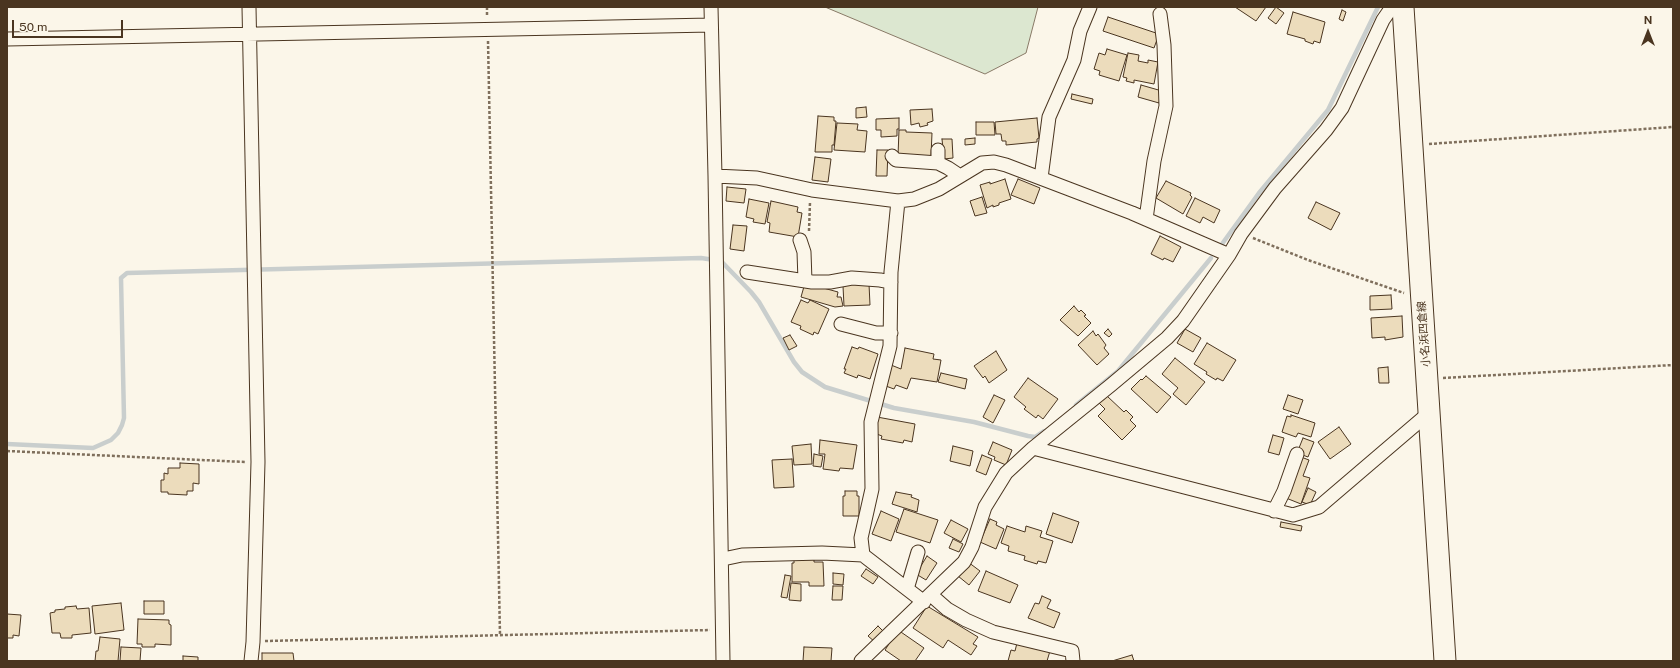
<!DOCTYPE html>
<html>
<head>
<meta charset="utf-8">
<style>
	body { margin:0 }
	#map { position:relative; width:1680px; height:668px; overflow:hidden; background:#fbf6e9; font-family:"Public Sans",sans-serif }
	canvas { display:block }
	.frame { position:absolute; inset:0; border:8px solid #4a3520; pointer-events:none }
	.north { position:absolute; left:1628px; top:12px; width:40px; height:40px; -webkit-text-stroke:3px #fbf6e9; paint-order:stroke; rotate:0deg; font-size:11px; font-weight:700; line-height:16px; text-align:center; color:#4a3520 }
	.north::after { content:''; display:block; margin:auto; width:14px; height:18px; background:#4a3520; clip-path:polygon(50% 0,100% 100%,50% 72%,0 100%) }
	.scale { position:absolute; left:12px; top:20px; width:111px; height:18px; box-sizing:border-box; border:2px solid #4a3520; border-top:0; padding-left:5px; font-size:12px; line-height:14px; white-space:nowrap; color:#4a3520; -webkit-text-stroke:3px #fbf6e9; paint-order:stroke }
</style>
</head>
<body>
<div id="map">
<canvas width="1680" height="668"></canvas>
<div class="frame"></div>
<div class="north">N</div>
<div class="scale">50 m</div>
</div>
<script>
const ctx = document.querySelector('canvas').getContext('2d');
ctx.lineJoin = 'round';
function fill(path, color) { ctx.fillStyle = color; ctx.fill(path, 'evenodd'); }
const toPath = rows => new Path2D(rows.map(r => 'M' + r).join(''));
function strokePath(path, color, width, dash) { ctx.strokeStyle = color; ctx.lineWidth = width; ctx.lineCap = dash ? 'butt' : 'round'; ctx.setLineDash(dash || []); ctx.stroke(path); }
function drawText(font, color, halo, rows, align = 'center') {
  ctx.font = font + ' "Public Sans","Noto Sans JP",sans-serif'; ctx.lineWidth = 3; ctx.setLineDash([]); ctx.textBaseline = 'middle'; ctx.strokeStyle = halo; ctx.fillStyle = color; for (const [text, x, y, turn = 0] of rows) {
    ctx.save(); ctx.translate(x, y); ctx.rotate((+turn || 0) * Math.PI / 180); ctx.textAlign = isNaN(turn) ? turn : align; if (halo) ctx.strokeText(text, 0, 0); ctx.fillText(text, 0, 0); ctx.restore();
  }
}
const green = toPath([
	[825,7,1038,7,1026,53,985,74,825,7]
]);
fill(green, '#dce7d0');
strokePath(green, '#887966', 1);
strokePath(toPath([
	[1222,244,1259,193,1328,110,1378,7],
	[1076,405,1118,371,1211,258],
	[7,444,93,448,111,440,118,433,122,425,124,418,121,278,127,273,701,258,721,261,751,292,759,302,794,362,802,372,825,387,894,408,974,422,1028,436,1035,437,1044,431]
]), '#c9cecd', 4.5);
const building = toPath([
	[1235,7,1266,7,1256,21,1235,7],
	[1276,7,1284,13,1276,24,1268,18,1276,7],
	[1342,10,1346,12,1343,21,1339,19,1342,10],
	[1293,12,1325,22,1320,43,1314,41,1313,44,1305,41,1305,39,1287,34,1293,12],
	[1108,17,1159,34,1154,48,1103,31,1108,17],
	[1107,49,1127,55,1119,81,1099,75,1100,71,1094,69,1099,53,1105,55,1107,49],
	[1128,53,1139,55,1138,61,1148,63,1148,60,1158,62,1154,84,1134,80,1134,83,1126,81,1127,78,1123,77,1128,53],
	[1141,85,1162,91,1159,103,1138,97,1141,85],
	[1072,94,1093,99,1092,104,1071,99,1072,94],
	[866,107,867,117,856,118,856,108,866,107],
	[932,109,933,121,927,123,928,125,920,127,919,123,911,125,910,110,932,109],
	[818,116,834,117,834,121,836,121,834,145,832,145,832,152,815,152,818,116],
	[899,118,899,129,897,129,897,136,881,137,881,130,876,130,876,119,899,118],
	[1037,118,1039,138,1037,139,1037,142,1006,145,1006,141,1002,141,1001,134,996,134,995,122,1037,118],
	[976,122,994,122,995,135,976,135,976,122],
	[837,123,858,124,857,130,867,131,865,152,834,150,837,123],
	[899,130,906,130,906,132,932,133,931,156,898,156,899,130],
	[975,138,975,144,965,145,965,139,975,138],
	[942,139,952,139,953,158,944,159,942,139],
	[877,150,888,150,887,176,876,176,877,150],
	[815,157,831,159,828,182,812,180,815,157],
	[1005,179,1011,199,999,203,999,205,993,207,993,205,987,208,980,185,990,182,990,184,1005,179],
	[1018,179,1040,188,1034,204,1011,195,1018,179],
	[1166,181,1191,193,1190,195,1192,197,1183,214,1156,198,1166,181],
	[727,187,746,189,744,203,726,201,727,187],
	[982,197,987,213,975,216,970,201,982,197],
	[1195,198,1220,210,1214,223,1203,217,1200,223,1186,216,1195,198],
	[749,199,769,203,765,224,753,222,754,219,746,217,749,199],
	[771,201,798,207,797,212,802,213,798,237,769,232,770,223,767,222,771,201],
	[1316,202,1340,213,1331,230,1308,218,1316,202],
	[733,225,747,226,744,251,730,249,733,225],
	[1160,236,1181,247,1173,262,1164,258,1163,260,1151,254,1160,236],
	[805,283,838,292,837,297,841,297,843,306,835,307,801,297,805,283],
	[850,283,869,284,870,305,844,306,843,286,850,285,850,283],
	[1391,295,1392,309,1370,310,1370,296,1391,295],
	[801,300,808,303,810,300,829,309,818,334,814,332,813,335,800,329,801,326,791,322,801,300],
	[1074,306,1079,312,1081,310,1086,315,1084,316,1091,323,1078,336,1060,320,1074,306],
	[1402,316,1403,337,1385,340,1385,337,1372,338,1371,318,1402,316],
	[1108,329,1112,334,1109,337,1104,333,1108,329],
	[1185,329,1201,338,1193,352,1177,343,1185,329],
	[1093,331,1096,336,1098,334,1106,345,1104,348,1109,354,1097,365,1078,345,1093,331],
	[790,335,797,346,789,350,783,338,790,335],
	[1207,343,1236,360,1223,381,1217,378,1216,380,1206,374,1207,372,1194,364,1207,343],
	[852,347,858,349,859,347,878,354,870,379,858,375,857,378,844,373,846,369,844,369,852,347],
	[905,348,934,354,933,359,941,360,937,382,911,378,907,389,896,385,894,389,883,385,891,365,901,369,905,348],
	[996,351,1007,370,989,383,985,376,983,378,974,366,996,351],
	[1175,358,1205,382,1186,405,1173,394,1178,388,1162,374,1175,358],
	[1388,367,1389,383,1379,383,1378,368,1388,367],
	[941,373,967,379,965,389,938,382,941,373],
	[1146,376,1171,397,1157,413,1131,389,1141,379,1142,380,1146,376],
	[1028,378,1058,399,1043,419,1038,415,1036,418,1024,409,1026,407,1014,397,1028,378],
	[994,395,1005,400,993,423,983,417,994,395],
	[1288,395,1303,400,1298,414,1283,409,1288,395],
	[1107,396,1124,412,1126,410,1133,417,1130,420,1136,426,1122,440,1098,416,1105,409,1099,403,1107,396],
	[1291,415,1315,423,1311,437,1298,433,1296,437,1282,432,1287,416,1291,417,1291,415],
	[877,417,915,424,912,442,904,440,903,443,881,439,882,436,874,433,877,417],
	[1339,427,1351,444,1330,459,1318,442,1339,427],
	[1273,435,1284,438,1279,455,1268,452,1273,435],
	[1303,438,1314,442,1308,457,1297,453,1303,438],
	[820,440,857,445,853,469,840,468,839,471,823,469,825,454,819,454,820,440],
	[993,442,1012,450,1006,465,994,460,995,457,988,454,993,442],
	[811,444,812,464,794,465,792,446,811,444],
	[953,446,973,451,970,466,950,461,953,446],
	[814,454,823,456,821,467,813,466,814,454],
	[982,455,992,459,986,475,976,471,982,455],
	[1301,457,1309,460,1303,476,1310,478,1301,504,1286,498,1301,457],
	[792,459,794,487,774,488,772,460,792,459],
	[180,463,199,464,199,484,193,483,193,491,187,491,187,495,168,494,168,492,161,492,161,480,164,480,164,473,168,474,168,468,180,468,180,463],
	[1308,488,1316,492,1310,505,1302,502,1308,488],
	[845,491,857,491,857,496,859,496,859,516,843,516,843,496,845,496,845,491],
	[896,492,912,495,911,497,919,500,917,512,892,504,896,492],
	[904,509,938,520,930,543,896,532,904,509],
	[881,511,899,519,891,541,872,534,881,511],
	[1053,513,1079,522,1072,543,1046,534,1053,513],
	[990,519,997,522,996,525,1004,529,996,549,980,542,990,519],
	[951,520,968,529,961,542,944,533,951,520],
	[1281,522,1302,526,1301,531,1280,527,1281,522],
	[1007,526,1025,532,1026,526,1042,531,1040,537,1053,541,1046,563,1038,561,1037,564,1024,560,1025,556,1008,551,1009,546,1001,543,1007,526],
	[953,539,963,544,959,552,949,548,953,539],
	[927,556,937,563,926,580,916,574,927,556],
	[794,557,814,557,814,562,823,562,824,586,809,586,809,582,792,582,792,563,794,563,794,557],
	[968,562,980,571,969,585,958,576,968,562],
	[866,569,878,577,873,584,861,576,866,569],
	[986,571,1018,585,1010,603,978,591,986,571],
	[833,573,844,574,843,585,833,584,833,573],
	[785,575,791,576,787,598,781,597,785,575],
	[791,583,801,584,801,601,789,600,791,583],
	[833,586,843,586,842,600,832,600,833,586],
	[1042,596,1051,600,1047,608,1060,613,1054,628,1028,618,1035,603,1039,604,1042,596],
	[144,601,164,601,164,614,144,614,144,601],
	[121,603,124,630,95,634,92,606,121,603],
	[76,606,77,609,89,608,91,633,72,635,72,638,61,638,60,633,52,633,50,613,55,612,55,610,65,609,65,607,76,606],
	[927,606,978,637,973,644,977,646,971,655,948,640,943,648,913,628,927,606],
	[7,614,21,615,19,636,13,635,13,638,7,638,7,614],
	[138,619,169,620,169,624,171,625,171,645,155,644,155,647,142,647,142,644,137,644,138,619],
	[878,626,884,632,875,642,868,636,878,626],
	[898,630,924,648,915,661,901,661,885,650,898,630],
	[100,637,120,639,118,661,95,661,96,651,98,651,100,637],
	[1017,643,1050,651,1047,661,1008,661,1011,650,1015,651,1017,643],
	[121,647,141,648,140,661,120,661,121,647],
	[804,647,832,648,831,661,803,661,804,647],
	[262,653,293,653,294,661,262,661,262,653],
	[1132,655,1134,661,1112,661,1132,655],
	[183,656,198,657,198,661,183,661,183,656]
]);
fill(building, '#ecdcbc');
strokePath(building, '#4a3520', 1);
const street = toPath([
	[249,7,258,462,253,642,251,661],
	[711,7,715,176,723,661],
	[7,39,711,25],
	[892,156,896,160,938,163,948,168,960,176],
	[938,163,938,150],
	[715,176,757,178,812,190,898,201,914,199,939,189,982,163,994,162,1006,165,1132,213,1229,255],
	[1041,178,1049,117,1074,60,1080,31,1090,7],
	[898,201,891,272,890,346,871,422,872,489,861,538,863,555,924,602],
	[1146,219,1154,161,1166,106,1164,45,1160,14],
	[800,240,804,252,805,281],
	[747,272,812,282,830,282,852,278,880,280,891,282],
	[841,324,876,333,891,333],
	[1033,448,1293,515,1319,507,1429,413],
	[1274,511,1284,491,1297,454],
	[723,559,742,555,822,553,863,555],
	[907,589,918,552],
	[931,595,947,609,966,620,993,632,1072,651,1073,661],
	[861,661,964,562,972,547,985,507,1006,473,1033,448,1111,385,1167,338,1183,321,1229,255,1241,234,1275,188,1326,130,1342,108,1383,20,1392,7]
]);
const primary = toPath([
	[1403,7,1445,661]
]);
strokePath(street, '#4a3520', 15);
strokePath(primary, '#4a3520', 23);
strokePath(toPath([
	[487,7,487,16],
	[488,41,500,635],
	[1429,144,1673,127],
	[809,231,810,202],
	[1253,238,1308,260,1404,293],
	[1443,378,1673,365],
	[7,451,245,462],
	[265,641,710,630]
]), '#7f6f5c', 2.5, [3, 2]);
strokePath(street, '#fbf6e9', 13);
strokePath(primary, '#fbf6e9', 21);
drawText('11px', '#4a3520', '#fbf6e9', [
	["小名浜四倉線",1424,334,-94]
]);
</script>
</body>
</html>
